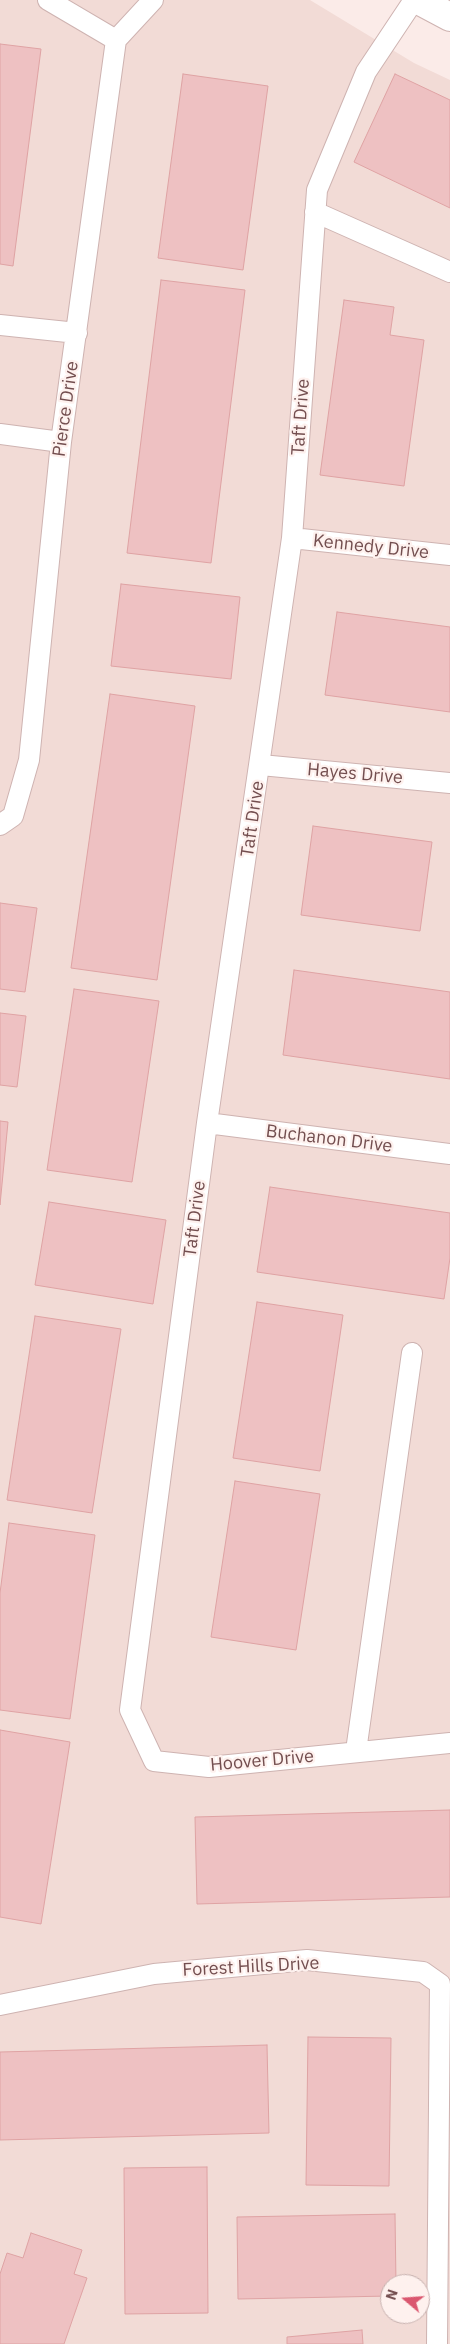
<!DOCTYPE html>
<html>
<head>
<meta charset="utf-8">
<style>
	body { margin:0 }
	#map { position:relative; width:450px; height:2344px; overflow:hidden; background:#fbebe8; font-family:"IBM Plex Sans",sans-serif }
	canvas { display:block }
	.north { position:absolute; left:380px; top:2274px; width:50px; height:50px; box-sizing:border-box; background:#fef1ee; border:1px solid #c6b0ae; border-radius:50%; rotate:288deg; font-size:14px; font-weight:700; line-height:20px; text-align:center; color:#734e4f }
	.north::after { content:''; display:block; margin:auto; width:18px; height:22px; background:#da576f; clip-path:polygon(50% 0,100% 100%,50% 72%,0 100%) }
</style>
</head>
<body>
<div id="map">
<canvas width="450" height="2344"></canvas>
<div class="north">N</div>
</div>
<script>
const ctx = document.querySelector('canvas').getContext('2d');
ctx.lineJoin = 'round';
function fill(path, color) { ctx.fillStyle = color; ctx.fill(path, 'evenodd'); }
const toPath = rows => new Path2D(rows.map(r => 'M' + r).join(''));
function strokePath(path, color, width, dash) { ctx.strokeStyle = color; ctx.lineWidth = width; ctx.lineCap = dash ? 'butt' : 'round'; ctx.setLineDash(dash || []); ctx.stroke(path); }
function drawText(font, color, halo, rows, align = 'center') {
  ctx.font = font + ' "IBM Plex Sans",sans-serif'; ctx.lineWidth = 4.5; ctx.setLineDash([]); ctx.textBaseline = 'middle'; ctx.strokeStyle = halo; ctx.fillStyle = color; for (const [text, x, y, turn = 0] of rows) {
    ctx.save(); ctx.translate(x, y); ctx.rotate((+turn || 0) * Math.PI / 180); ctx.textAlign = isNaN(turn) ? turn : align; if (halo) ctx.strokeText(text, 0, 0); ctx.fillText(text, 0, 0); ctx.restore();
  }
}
fill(toPath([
	[0,0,310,0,414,63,450,80,450,2344,0,2344],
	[390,2284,420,2284,420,2314,390,2314]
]), '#f2dbd6');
const building = toPath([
	[0,44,41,49,13,266,0,264,0,44],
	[183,74,268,86,243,270,158,258,183,74],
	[395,74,450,100,450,208,354,162,395,74],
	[161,280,245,290,211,563,127,553,161,280],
	[344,300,394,307,390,335,424,340,404,486,320,475,344,300],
	[121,584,240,597,231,679,111,666,121,584],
	[337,612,450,627,450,712,325,695,337,612],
	[110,694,195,706,157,980,71,968,110,694],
	[313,826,432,842,420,931,301,915,313,826],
	[0,903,37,908,25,992,0,989,0,903],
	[294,970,450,992,450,1079,283,1055,294,970],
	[74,989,159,1001,132,1182,47,1170,74,989],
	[0,1013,26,1016,17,1087,0,1085,0,1013],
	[0,1121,8,1122,0,1205,0,1121],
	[270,1187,450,1213,450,1258,444,1299,257,1272,270,1187],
	[49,1202,166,1220,153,1304,35,1285,49,1202],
	[257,1302,343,1315,320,1471,233,1458,257,1302],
	[35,1316,121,1329,92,1513,7,1500,35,1316],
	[235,1481,320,1494,296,1650,211,1637,235,1481],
	[9,1523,95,1535,70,1719,0,1710,0,1593,9,1523],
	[0,1730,70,1742,41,1924,0,1917,0,1730],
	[450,1810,450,1897,197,1904,195,1817,450,1810],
	[308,2037,391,2038,389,2186,306,2185,308,2037],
	[267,2045,269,2133,0,2140,0,2052,267,2045],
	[207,2167,208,2313,125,2314,124,2168,207,2167],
	[395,2214,396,2284,390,2284,390,2296,238,2299,237,2217,395,2214],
	[31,2233,82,2250,74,2274,87,2278,64,2344,0,2344,0,2274,7,2253,23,2258,31,2233],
	[362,2330,363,2344,287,2344,287,2337,362,2330]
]);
fill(building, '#eec1c2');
strokePath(building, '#dfa3a4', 1);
const service = toPath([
	[48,0,116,40],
	[414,0,366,72,317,190,292,538,207,1123,130,1710,154,1761,209,1767,450,1743],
	[315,212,450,272],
	[0,325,77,333],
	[0,434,61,442],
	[292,538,450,555],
	[261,765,450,783],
	[0,825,13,816,29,760,61,442,116,40,153,0],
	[207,1123,450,1154],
	[356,1751,412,1353],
	[0,2005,154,1974,307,1960,423,1972,440,1984,437,2344]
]);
const tertiary = toPath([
	[418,0,450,17]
]);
strokePath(service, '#ceb3b1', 22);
strokePath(tertiary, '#ceb3b1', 30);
strokePath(service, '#fff', 20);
strokePath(tertiary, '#fff', 28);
drawText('18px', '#734e4f', '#fef1ee', [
	["Pierce Drive",66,409,-82],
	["Taft Drive",301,417,-86],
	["Kennedy Drive",371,547,6],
	["Hayes Drive",355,774,5],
	["Taft Drive",253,819,-82],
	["Buchanon Drive",329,1139,7],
	["Taft Drive",195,1219,-83],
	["Hoover Drive",262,1761,-5],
	["Forest Hills Drive",251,1967,-3]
]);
</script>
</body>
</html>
